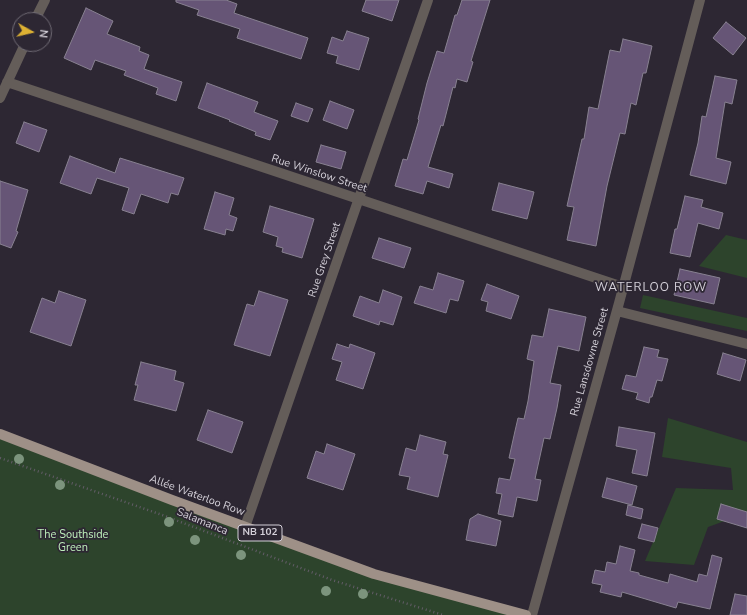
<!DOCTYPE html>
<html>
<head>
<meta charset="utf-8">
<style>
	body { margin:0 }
	#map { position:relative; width:747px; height:615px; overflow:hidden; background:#2d2733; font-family:"Nunito Sans",sans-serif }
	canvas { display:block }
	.north { position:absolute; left:12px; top:12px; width:40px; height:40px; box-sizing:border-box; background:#2d2733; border:1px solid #706b75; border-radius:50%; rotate:98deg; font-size:11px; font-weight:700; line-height:16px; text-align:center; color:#d4d0d9 }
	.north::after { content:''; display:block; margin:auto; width:14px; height:18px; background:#ddb133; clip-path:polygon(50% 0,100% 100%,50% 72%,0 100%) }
</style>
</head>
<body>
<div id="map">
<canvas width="747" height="615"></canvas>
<div class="north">N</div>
</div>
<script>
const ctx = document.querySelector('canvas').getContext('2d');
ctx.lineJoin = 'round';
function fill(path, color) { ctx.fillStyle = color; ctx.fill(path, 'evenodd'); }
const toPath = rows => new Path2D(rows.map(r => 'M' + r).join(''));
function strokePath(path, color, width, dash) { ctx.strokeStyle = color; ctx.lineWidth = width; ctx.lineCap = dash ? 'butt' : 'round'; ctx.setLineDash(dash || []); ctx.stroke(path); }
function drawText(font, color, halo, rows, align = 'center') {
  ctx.font = font + ' "Nunito Sans",sans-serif'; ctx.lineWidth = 3.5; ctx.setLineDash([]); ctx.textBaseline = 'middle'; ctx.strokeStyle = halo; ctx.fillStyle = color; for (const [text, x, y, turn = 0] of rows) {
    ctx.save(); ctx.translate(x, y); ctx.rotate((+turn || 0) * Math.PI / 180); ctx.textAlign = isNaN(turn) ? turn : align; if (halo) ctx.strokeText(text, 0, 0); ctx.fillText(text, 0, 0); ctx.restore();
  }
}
fill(toPath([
	[726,235,747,240,747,278,699,266],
	[643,295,747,318,747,331,640,308],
	[668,418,747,442,747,513,708,527,694,565,645,561,676,488,733,490,731,468,662,457],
	[0,434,374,574,526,615,0,615]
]), '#2d442c');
const building = toPath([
	[176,0,226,0,237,4,234,13,308,38,301,59,237,38,240,29,197,15,199,10,176,2,176,0],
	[366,0,399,0,392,21,362,11,366,0],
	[462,0,490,0,471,61,473,62,467,82,457,79,455,88,453,87,443,126,441,125,428,167,453,174,449,188,427,181,423,194,395,186,403,159,407,160,419,120,418,119,427,83,437,51,444,53,455,15,457,15,462,0],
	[86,8,113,21,107,34,140,47,139,51,149,55,144,69,182,82,176,101,156,94,158,88,124,75,126,71,95,60,91,70,64,58,86,8],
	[726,22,746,38,733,55,713,38,726,22],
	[347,31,369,38,359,70,336,63,338,56,327,53,332,37,343,41,347,31],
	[623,39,652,46,646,73,643,73,636,105,631,103,625,134,620,133,607,186,596,246,567,240,574,207,567,206,582,139,584,139,589,107,598,109,610,50,620,52,623,39],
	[715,76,737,80,732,104,725,102,716,158,731,162,726,184,690,175,698,143,702,116,706,117,715,76],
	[207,83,258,102,254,112,278,121,270,140,255,135,256,132,229,121,230,120,198,108,207,83],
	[330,101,354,110,347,129,323,120,330,101],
	[296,103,313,109,308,122,291,116,296,103],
	[24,122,47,130,39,152,16,143,24,122],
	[321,145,346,152,341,169,316,162,321,145],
	[70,156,115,173,120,158,184,178,178,195,171,193,168,203,141,194,134,214,122,210,129,188,97,178,91,194,60,183,70,156],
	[0,181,28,190,16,231,18,232,11,248,0,244,0,181],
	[499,183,534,192,527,219,492,210,499,183],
	[215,192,234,198,229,215,237,218,233,231,226,229,225,235,204,229,215,192],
	[685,196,703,200,701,207,723,213,719,229,698,223,690,257,670,253,675,229,677,229,685,196],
	[270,206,314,219,302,258,282,252,283,248,276,246,278,237,263,232,270,206],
	[379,238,411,248,404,268,372,258,379,238],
	[680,269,720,278,714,304,674,295,680,269],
	[438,273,464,281,458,301,450,299,446,313,414,303,420,286,433,290,438,273],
	[487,284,519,296,511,319,486,311,488,302,481,300,487,284],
	[383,290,402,297,393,325,380,321,379,325,353,316,360,296,379,303,383,290],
	[59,291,86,300,71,346,30,332,42,298,55,303,59,291],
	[259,291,288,300,270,356,234,345,247,304,254,306,259,291],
	[549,309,586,317,579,351,558,346,550,383,561,385,557,408,550,439,544,438,535,479,541,480,537,501,517,497,513,517,498,514,502,494,496,493,499,478,510,480,515,459,509,458,515,431,518,418,524,419,528,401,534,361,527,359,532,335,543,337,549,309],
	[337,344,349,348,350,344,375,353,363,389,336,380,342,362,332,359,337,344],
	[644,347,659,350,657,357,668,359,662,381,657,380,652,397,650,397,649,403,636,399,638,393,622,389,626,375,636,377,644,347],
	[723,353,746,360,740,381,717,374,723,353],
	[141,362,176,371,174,380,184,383,176,411,134,400,138,385,135,385,141,362],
	[208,410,243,422,232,453,197,440,208,410],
	[619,427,655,433,647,476,632,473,637,450,616,446,619,427],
	[420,435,446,442,443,454,448,455,438,497,407,489,410,477,399,475,406,448,416,451,420,435],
	[327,444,355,454,343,490,307,478,316,451,324,454,327,444],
	[607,478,637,486,632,505,602,497,607,478],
	[721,504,747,512,747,528,717,519,721,504],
	[628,505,643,509,641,519,626,515,628,505],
	[478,514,501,521,496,546,466,540,470,519,478,514],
	[642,524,658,528,654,542,638,538,642,524],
	[620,546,635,550,630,571,639,573,639,575,668,583,670,574,697,582,699,574,707,576,712,555,722,558,710,609,678,602,676,608,622,592,621,597,600,592,602,585,592,583,595,570,605,572,607,562,616,564,620,546],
	[735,594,747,596,747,615,730,615,735,594]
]);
fill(building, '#665576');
strokePath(building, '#888191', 1);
strokePath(toPath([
	[0,458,165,516,332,580,443,615]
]), '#635d68', 2.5, [1, 3]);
strokePath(toPath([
	[35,20,45,0],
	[7,82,623,287],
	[0,98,25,44],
	[617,311,747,344],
	[245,527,303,359,428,0],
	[532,615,619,303,700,0]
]), '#645d59', 10);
strokePath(toPath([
	[0,434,172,500,374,574,526,615]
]), '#9e9087', 10);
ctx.fillStyle = '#7c947d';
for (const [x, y] of [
	[19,459],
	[60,485],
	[169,522],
	[195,540],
	[241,555],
	[326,591],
	[363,594]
]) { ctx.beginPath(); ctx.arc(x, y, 5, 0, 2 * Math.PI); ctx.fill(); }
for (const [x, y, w] of [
	[260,533,44]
]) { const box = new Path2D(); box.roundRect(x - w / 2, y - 8, w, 16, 3); ctx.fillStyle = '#2d2733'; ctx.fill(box); strokePath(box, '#d4d0d9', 1); }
drawText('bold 10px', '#d4d0d9', null, [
	["NB 102",260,533]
]);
drawText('11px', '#d4d0d9', '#2d2733', [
	["Rue Winslow Street",319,174,18],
	["Rue Grey Street",325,260,-71],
	["Rue Lansdowne Street",590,362,-74],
	["Allée Waterloo Row",197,496,20],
	["Salamanca",202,522,22]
]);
drawText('11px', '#bdeeba', '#2d2733', [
	["The Southside",73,535],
	["Green",73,548]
]);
ctx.letterSpacing = '1px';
drawText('12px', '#d4d0d9', '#2d2733', [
	["WATERLOO ROW",651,288]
]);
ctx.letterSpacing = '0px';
</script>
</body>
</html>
